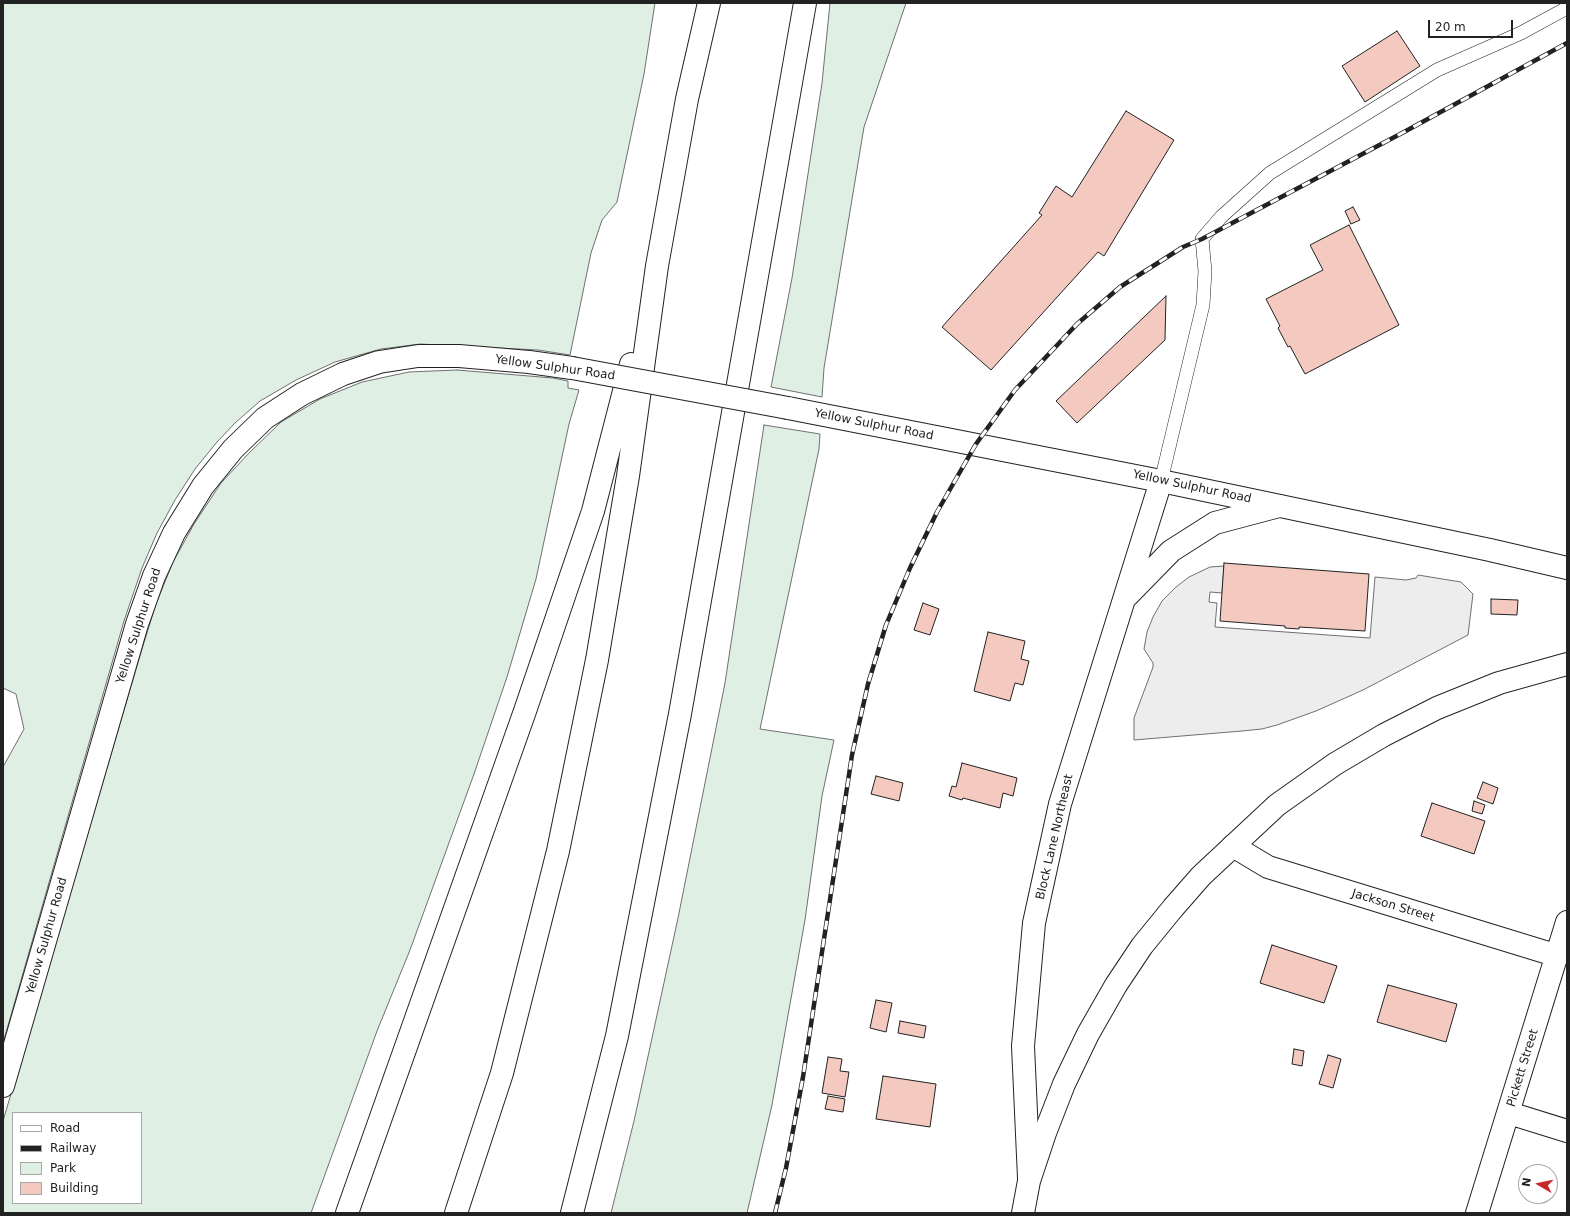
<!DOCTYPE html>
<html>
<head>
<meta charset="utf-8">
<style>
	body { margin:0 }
	#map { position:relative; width:1570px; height:1216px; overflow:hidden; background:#fff; font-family:"DejaVu Sans",sans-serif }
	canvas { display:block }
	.frame { position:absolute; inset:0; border:4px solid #222; pointer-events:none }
	.legend { position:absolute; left:12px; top:1112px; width:130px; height:92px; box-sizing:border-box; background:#fff; border:1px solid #a7a7a7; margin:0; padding:5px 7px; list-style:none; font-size:12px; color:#222 }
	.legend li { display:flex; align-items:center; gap:8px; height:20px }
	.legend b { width:20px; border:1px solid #a7a7a7 }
	.north { position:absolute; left:1518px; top:1164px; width:40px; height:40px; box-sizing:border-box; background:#fff; border:1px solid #a7a7a7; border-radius:50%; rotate:279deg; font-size:11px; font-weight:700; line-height:16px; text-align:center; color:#222 }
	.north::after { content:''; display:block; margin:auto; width:14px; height:18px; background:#c62828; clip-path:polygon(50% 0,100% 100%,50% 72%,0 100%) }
	.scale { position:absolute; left:1428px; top:20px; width:85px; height:18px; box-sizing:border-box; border:2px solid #222; border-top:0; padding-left:5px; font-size:12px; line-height:14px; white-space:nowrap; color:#222; -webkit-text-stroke:3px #fff; paint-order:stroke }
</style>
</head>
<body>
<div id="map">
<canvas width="1570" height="1216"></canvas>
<div class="frame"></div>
<ul class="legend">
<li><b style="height:5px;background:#fff"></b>Road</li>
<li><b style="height:5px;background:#222"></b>Railway</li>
<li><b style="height:11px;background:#e0efe3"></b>Park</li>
<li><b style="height:11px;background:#f3c9c0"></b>Building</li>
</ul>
<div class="north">N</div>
<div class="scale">20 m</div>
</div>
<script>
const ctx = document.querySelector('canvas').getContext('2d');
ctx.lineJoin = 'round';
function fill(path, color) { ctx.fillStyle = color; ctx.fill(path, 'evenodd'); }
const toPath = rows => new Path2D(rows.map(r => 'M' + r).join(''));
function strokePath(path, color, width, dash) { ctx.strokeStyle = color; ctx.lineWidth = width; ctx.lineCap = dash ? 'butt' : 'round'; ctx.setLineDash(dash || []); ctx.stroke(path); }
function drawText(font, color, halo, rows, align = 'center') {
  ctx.font = font + ' "DejaVu Sans",sans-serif'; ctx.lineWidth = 3; ctx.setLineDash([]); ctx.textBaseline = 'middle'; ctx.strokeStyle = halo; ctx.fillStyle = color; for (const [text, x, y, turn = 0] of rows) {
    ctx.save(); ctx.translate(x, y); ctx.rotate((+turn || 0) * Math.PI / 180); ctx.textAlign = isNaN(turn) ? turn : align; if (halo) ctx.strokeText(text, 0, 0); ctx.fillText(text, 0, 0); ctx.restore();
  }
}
const green = toPath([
	[3,3,655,3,644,74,617,202,602,220,591,253,570,355,538,350,420,344,381,349,335,362,296,380,260,401,235,423,217,442,195,469,175,500,157,533,142,568,124,621,3,1043,3,767,24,729,16,694,3,688,3,3],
	[830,3,906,3,864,127,824,368,822,397,771,387,792,278,822,83,830,3],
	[457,370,553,378,568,381,568,388,579,390,569,424,536,579,507,677,474,774,410,950,377,1031,311,1213,3,1213,3,1121,142,649,156,604,173,562,194,524,221,483,249,453,281,422,320,399,362,382,409,372,457,370],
	[13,1113,141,1113,141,1203,13,1203,13,1113],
	[764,425,820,434,819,449,760,729,834,740,822,796,805,920,772,1105,747,1213,611,1213,634,1121,678,918,725,683,764,425]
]);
fill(green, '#e0efe3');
strokePath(green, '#6f6f6f', 1);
const parking = toPath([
	[1224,566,1222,593,1210,592,1209,602,1217,603,1215,627,1370,638,1375,577,1406,580,1416,578,1418,575,1461,582,1473,594,1468,635,1363,690,1316,711,1277,725,1262,729,1242,731,1134,740,1134,718,1153,667,1153,663,1144,649,1147,632,1153,617,1162,601,1176,587,1189,577,1210,567,1224,566]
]);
fill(parking, '#ededed');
strokePath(parking, '#6f6f6f', 1);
const building = toPath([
	[1397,31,1420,66,1365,102,1342,66,1397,31],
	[1126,111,1174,140,1104,256,1098,252,991,370,942,327,1042,215,1039,213,1056,186,1072,197,1126,111],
	[1353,207,1360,220,1351,224,1345,211,1353,207],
	[1349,225,1399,325,1305,374,1290,346,1288,347,1278,328,1280,326,1266,299,1323,270,1310,245,1349,225],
	[1166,296,1165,340,1077,423,1056,401,1166,296],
	[1224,563,1369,574,1365,631,1299,627,1299,629,1285,628,1285,626,1220,621,1224,563],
	[1491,599,1518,600,1517,615,1491,614,1491,599],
	[923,603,939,609,930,635,914,630,923,603],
	[988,632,1025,641,1021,659,1029,661,1023,685,1015,683,1010,701,974,691,988,632],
	[962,763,1017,778,1013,796,1003,793,1000,808,963,798,962,800,949,796,952,786,956,787,962,763],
	[876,776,903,783,899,801,871,794,876,776],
	[1483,782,1498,788,1493,804,1477,798,1483,782],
	[1474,801,1485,805,1482,814,1472,811,1474,801],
	[1432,803,1485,821,1474,854,1421,836,1432,803],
	[1272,945,1337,966,1324,1003,1260,983,1272,945],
	[1388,985,1457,1004,1446,1042,1377,1022,1388,985],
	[876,1000,892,1003,886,1032,870,1028,876,1000],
	[900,1021,926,1026,924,1038,898,1033,900,1021],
	[1294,1049,1304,1051,1302,1066,1292,1064,1294,1049],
	[1328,1055,1341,1059,1333,1088,1319,1084,1328,1055],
	[828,1057,842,1059,840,1071,849,1072,845,1097,822,1093,828,1057],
	[883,1076,936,1084,930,1127,876,1119,883,1076],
	[828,1096,845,1099,843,1112,825,1109,828,1096]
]);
fill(building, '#f3c9c0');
strokePath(building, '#222', 1);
const lane = toPath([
	[1161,481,1203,305,1205,271,1202,239,1221,217,1270,173,1437,70,1521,33,1567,8]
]);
const street = toPath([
	[1128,595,1171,551,1215,523,1279,506],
	[1233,846,1268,867,1558,956],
	[1509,1113,1567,1131],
	[1029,1178,1023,1046,1034,923,1060,804,1161,481],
	[1477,1213,1567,922]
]);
const secondary = toPath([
	[788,408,1161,481,1490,550,1567,568],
	[3,1086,137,624,154,576,174,533,203,486,233,449,265,418,302,394,343,374,379,362,418,356,459,356,529,362,572,368],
	[1023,1213,1029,1181,1045,1133,1064,1084,1088,1034,1116,985,1142,946,1173,908,1201,876,1277,805,1335,764,1384,735,1437,708,1499,683,1567,664]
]);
const highway = toPath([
	[347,1213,525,711,593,511,631,364],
	[456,1213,502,1073,558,851,597,660,628,476,657,266,687,99,709,3],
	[572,1213,617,1036,680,714,805,3]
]);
strokePath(lane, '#222', 14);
strokePath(street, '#222', 24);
strokePath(secondary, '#222', 24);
strokePath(highway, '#222', 24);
strokePath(lane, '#fff', 13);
strokePath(street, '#fff', 22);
strokePath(secondary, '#fff', 22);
strokePath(highway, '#fff', 22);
const rail = toPath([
	[775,1213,786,1168,803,1077,852,755,868,684,886,625,910,568,937,512,976,444,1015,390,1077,324,1120,287,1183,247,1202,239,1404,132,1567,43]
]);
strokePath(rail, '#222', 4.5);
strokePath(rail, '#fff', 3, [9]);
const secondaryBridge = toPath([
	[572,368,788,408]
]);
strokePath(secondaryBridge, '#222', 24, []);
strokePath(secondaryBridge, '#fff', 22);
drawText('12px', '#222', '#fff', [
	["Yellow Sulphur Road",555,368,8],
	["Yellow Sulphur Road",874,425,11],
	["Yellow Sulphur Road",1192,487,12],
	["Yellow Sulphur Road",139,626,-72],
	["Block Lane Northeast",1055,837,-77],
	["Jackson Street",1393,906,17],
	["Yellow Sulphur Road",47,936,-74],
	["Pickett Street",1523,1068,-73]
]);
</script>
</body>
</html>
